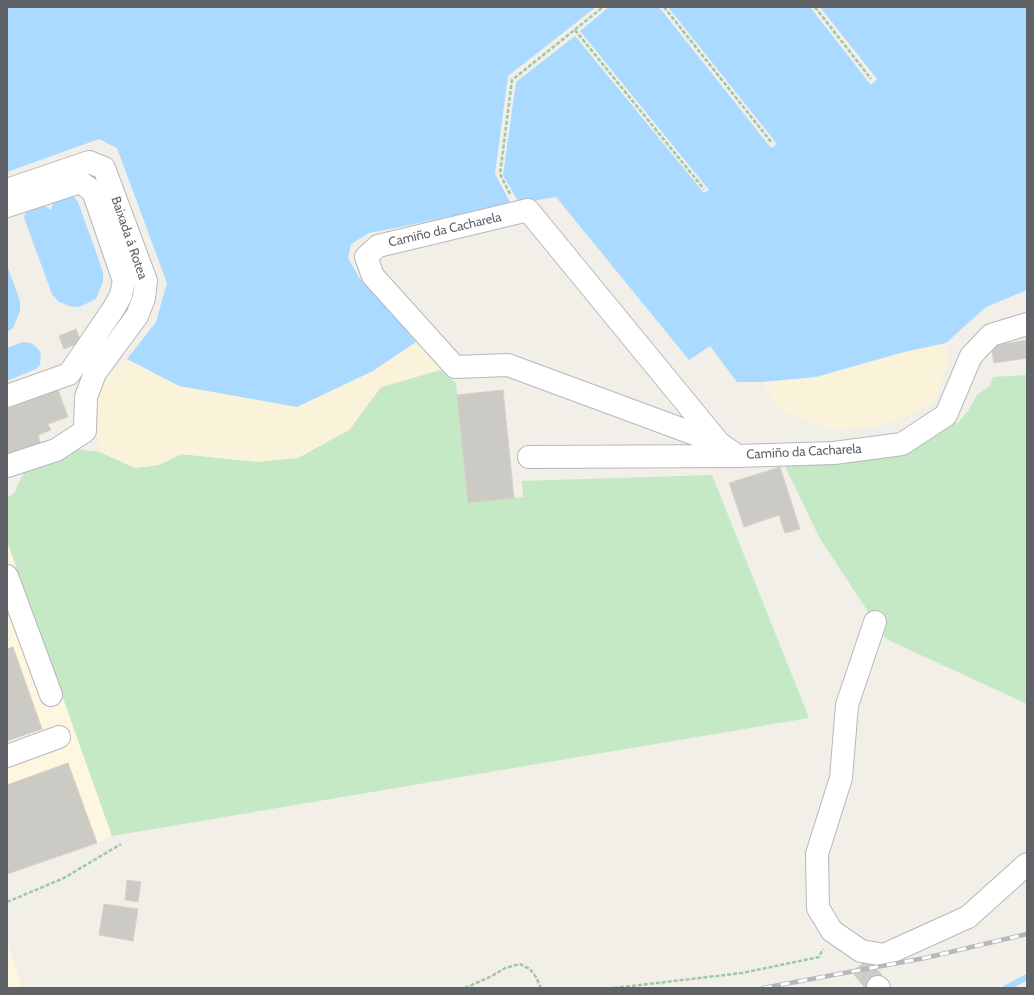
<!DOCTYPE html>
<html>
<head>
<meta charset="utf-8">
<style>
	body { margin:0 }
	#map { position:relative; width:1034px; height:995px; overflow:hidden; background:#f1efe8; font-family:Cabin,sans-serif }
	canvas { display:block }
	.frame { position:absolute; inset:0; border:8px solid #5f6368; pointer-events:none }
</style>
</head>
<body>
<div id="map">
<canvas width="1034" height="995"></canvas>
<div class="frame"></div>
</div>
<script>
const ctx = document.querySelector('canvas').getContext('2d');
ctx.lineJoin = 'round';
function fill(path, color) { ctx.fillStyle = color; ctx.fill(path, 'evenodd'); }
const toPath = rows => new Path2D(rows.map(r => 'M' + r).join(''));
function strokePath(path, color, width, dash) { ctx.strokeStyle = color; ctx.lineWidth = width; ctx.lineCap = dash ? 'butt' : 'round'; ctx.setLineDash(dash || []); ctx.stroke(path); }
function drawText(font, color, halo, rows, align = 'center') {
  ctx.font = font + ' Cabin,sans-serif'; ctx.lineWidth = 3; ctx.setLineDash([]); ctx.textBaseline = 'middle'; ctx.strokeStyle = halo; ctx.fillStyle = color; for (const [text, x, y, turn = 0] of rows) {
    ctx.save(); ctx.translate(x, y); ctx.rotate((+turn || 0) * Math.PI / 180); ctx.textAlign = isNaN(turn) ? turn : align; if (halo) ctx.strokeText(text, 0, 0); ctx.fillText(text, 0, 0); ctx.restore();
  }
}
fill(toPath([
	[7,541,112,836,97,843,7,874],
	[7,942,22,988,7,988]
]), '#fef7e0');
fill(toPath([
	[440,370,456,383,468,503,523,497,522,481,712,475,809,718,112,836,7,541,7,498,14,493,24,472,75,449,100,452,135,468,159,465,181,454,258,462,349,430,381,387],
	[1027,375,1027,704,886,639,819,537,784,464,836,461,952,419,957,424,968,411,977,395,990,386,993,377]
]), '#c5e8c5');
fill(toPath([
	[416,342,440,370,381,387,349,430,298,458,258,462,181,454,159,465,135,468,100,452,95,430,97,399,108,377,127,359,179,386,373,371],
	[946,343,948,361,936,400,913,413,873,427,830,429,781,411,762,382,816,377,904,352]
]), '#fbf3d9');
fill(toPath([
	[7,7,1027,7,1027,290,986,307,946,343,904,352,816,377,762,382,737,382,710,346,689,360,556,197,489,208,405,226,369,233,351,244,348,258,360,279,370,288,416,342,373,371,297,407,179,386,127,359,156,322,167,283,117,148,99,139,7,172],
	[68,194,74,197,78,202,103,272,103,281,96,299,79,307,69,306,59,302,52,294,24,218,27,208,42,204,51,210,54,201],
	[7,265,20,301,20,311,13,328,7,332],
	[23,342,30,343,34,345,39,350,41,354,40,365,36,369,7,381,7,348]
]), '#aadaff');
fill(toPath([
	[596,7,609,7,580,31,709,190,704,193,575,36,516,82,503,175,519,203,511,204,495,174,508,76],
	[659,7,668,7,777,144,771,148],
	[810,7,820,7,877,79,871,85]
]), '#f1efe8');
strokePath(toPath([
	[1006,988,1027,977]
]), '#aadaff', 6);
const building = toPath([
	[76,329,81,342,64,349,59,336,76,329],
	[1027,340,1027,358,994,363,991,346,1027,340],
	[58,390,68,417,48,424,51,430,38,435,41,445,9,457,7,452,7,409,58,390],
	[503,390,514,498,468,503,457,395,503,390],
	[780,467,800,529,785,533,779,515,744,527,729,483,780,467],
	[13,647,42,729,7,741,7,649,13,647],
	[68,763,97,843,7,874,7,785,68,763],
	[127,880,141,882,138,902,125,900,127,880],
	[104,904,138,909,133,941,99,935,104,904]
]);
fill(building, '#cccac5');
strokePath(building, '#d6d1c6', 1);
strokePath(toPath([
	[860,965,878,987]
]), '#ccccc8', 22, [22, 11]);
const minor = toPath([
	[7,190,89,162,104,168,146,281,144,298,137,316,95,373,86,397,85,431,56,450,7,466],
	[7,206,80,182,93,191,124,281,121,295,114,308,69,374,7,396],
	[719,443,528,210,378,246,366,257,373,276,455,367,508,365,719,443,737,456,834,453,902,444,946,415,971,356,991,335,1027,324],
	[529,457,737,456],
	[7,576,51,695],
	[875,622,847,705,841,778,817,854,818,908,832,931,861,951,884,955,968,917,1027,864],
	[7,756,59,737],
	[878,987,879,988]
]);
strokePath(minor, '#b5b8bc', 24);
strokePath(toPath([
	[664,7,772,143],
	[815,7,871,79],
	[575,30,704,189],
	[510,194,500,174,512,80,603,7],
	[7,902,64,878,121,844],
	[465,988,492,976,505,968,520,964,530,969,536,977,541,988],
	[614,988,742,973,819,957,823,949]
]), '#9cc7a9', 2.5, [4, 2]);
strokePath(minor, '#fff', 22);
const rail = toPath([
	[763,988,925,958,1027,934]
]);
strokePath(rail, '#b6b7b8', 4.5);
strokePath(rail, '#fff', 3, [9]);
drawText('13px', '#5f6368', '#fff', [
	["Camiño da Cacharela",445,230,-13],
	["Baixada á Rotea",129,238,71],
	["Camiño da Cacharela",804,452,-3]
]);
</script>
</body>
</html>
